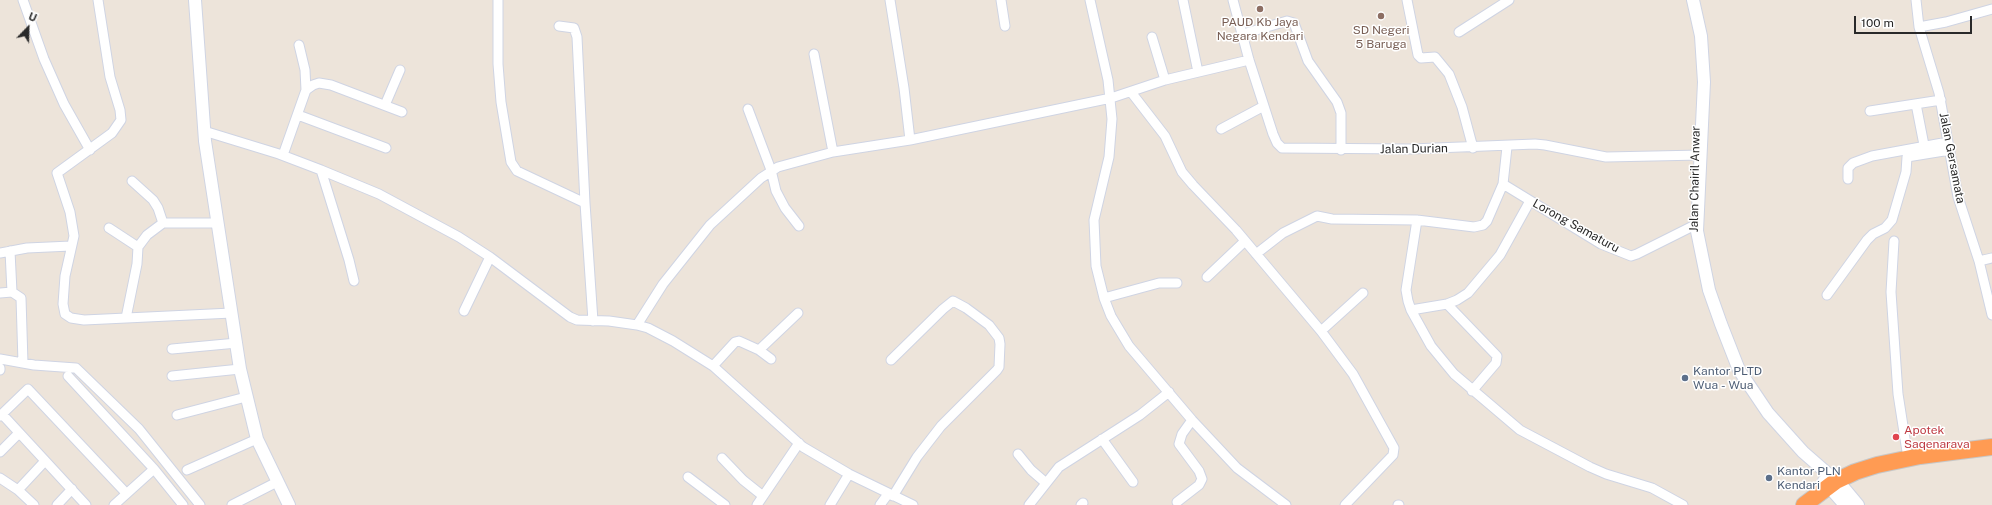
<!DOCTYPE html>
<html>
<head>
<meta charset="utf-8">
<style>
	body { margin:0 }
	#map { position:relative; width:1992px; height:505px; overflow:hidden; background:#ede4da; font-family:"Public Sans",sans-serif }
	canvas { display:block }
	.north { position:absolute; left:8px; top:8px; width:40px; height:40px; -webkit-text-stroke:3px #fff; paint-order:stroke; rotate:23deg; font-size:11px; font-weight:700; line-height:16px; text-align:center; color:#292929 }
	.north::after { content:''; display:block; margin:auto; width:14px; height:18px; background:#292929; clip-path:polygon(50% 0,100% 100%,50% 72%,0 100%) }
	.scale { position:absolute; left:1854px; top:16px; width:118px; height:18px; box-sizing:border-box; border:2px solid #292929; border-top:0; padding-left:5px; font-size:12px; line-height:14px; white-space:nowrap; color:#292929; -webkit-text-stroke:3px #fff; paint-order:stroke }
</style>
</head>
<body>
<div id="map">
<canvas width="1992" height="505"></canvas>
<div class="north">U</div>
<div class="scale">100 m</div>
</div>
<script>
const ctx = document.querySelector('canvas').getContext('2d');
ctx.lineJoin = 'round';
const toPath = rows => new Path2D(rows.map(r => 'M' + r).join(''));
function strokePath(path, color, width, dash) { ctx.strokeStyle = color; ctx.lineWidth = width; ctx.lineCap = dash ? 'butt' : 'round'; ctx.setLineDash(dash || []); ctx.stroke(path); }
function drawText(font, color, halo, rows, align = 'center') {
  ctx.font = font + ' "Public Sans",sans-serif'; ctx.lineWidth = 3; ctx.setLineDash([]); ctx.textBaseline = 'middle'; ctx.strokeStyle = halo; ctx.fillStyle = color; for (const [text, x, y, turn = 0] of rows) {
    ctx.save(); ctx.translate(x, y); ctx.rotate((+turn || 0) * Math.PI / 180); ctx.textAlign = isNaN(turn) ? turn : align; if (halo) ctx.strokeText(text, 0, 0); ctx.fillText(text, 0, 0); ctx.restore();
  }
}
const street = toPath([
	[23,0,44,59,64,104,90,150],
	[98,0,110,77,120,110,121,120,112,133,57,173,70,212,74,236,65,276,63,304,65,314,71,318,84,320,232,313],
	[498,0,498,64,501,102,511,162,517,171,585,203],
	[890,0,904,88,910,140],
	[1001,0,1005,26],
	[1090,0,1108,80,1112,119,1109,157,1094,220,1096,266,1104,298,1111,316,1129,346,1192,420,1237,468,1286,505],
	[1183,0,1198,72],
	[1233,0,1249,60,1273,134,1277,143,1282,148,1411,149,1535,144,1545,145,1606,157,1701,155],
	[1407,0,1418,55,1421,58,1435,57,1449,74,1462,107,1473,148],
	[1916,0,1919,27,1939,93,1958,197,1979,261,1992,315],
	[559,26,574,28,577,37,585,203,593,321],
	[1919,27,1946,22,1992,9],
	[1459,32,1509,0],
	[1243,34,1287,21,1294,23,1308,61,1337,102,1341,113,1341,150],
	[1152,37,1165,80],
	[299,45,305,70,306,90],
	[814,54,833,152],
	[1131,92,1165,136,1182,172,1193,185,1236,230,1321,331,1353,374,1389,439,1394,448,1393,455,1345,505],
	[1916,104,1924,145],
	[385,105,400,70],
	[748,109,771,170,776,191,785,208,799,226],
	[1870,111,1941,100],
	[298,115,386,148],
	[1221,129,1264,106],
	[204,131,279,154,321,170,379,194,459,237,490,257,570,317,577,320,609,321,637,325,648,328,673,341,713,366,803,447,849,474,913,505],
	[283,155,306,90,313,85,319,83,331,85,402,112],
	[321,170,349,260,354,281],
	[1848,179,1848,168,1853,163,1872,156,1948,142],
	[132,181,153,200,158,208,163,223,217,223],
	[1503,184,1601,244,1631,256,1637,254,1693,226],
	[1417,220,1406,290,1408,301,1411,310,1431,346,1454,374,1520,430,1590,467,1606,474,1652,488,1683,505],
	[109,228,138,247],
	[1894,241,1891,292,1898,394,1908,458],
	[10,251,12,292,21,298,23,363],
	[0,253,27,248,71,246],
	[1256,254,1283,233,1317,216,1332,219,1417,220,1474,227,1483,225,1487,221,1503,184,1507,147],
	[1979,261,1992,258],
	[1207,277,1245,241],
	[0,293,12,292],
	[1827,295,1867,240,1873,234,1885,228,1892,220,1906,172,1907,157,1950,150],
	[1104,298,1159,283,1177,283],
	[1447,304,1497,356,1496,363,1472,391],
	[1411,310,1447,304,1457,300,1468,293,1500,255,1530,201],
	[464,311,490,257],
	[126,318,137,264,138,247,147,235,163,223],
	[637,325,663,284,710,225,761,178,778,167,833,152,910,140,1111,98,1165,80,1249,60],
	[1321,331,1363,293],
	[172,349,237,343],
	[759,350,798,313],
	[0,359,34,365,76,368,139,429,200,505],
	[891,360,943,309,953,301,966,308,989,325,999,338,1000,344,999,367,997,370,941,426,917,457,893,496],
	[713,366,735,342,739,341,759,350,771,359],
	[0,370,0,368],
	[68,376,154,469,183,505],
	[172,376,240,369],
	[2,414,86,505],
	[177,415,246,397],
	[0,416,28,389,126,493],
	[1102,439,1133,482],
	[0,452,19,433],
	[1018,454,1031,470,1046,483],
	[722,458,743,480,763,496],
	[187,470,257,439],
	[688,477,725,505],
	[0,478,18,490,34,505],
	[18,490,45,461],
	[1177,502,1199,485,1202,479,1199,471,1179,444,1182,434,1192,420],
	[57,505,72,489],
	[114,505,154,469],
	[232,505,277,482],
	[757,505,799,443],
	[830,505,849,474],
	[880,505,888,494],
	[1029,505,1059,467,1140,415,1169,392],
	[1081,505,1083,503],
	[1398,505,1399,505]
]);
const secondary = toPath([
	[195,0,205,141,240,369,257,439,289,505],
	[1693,0,1701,36,1704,82,1697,231,1709,290,1721,324,1739,370,1768,413,1803,452,1843,487,1858,505],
	[1824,481,1845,505]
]);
const highway = toPath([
	[1804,505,1836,481,1855,472,1877,465,1920,456,1992,447]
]);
strokePath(street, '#cfd4e3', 11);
strokePath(secondary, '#cfd4e3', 14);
strokePath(highway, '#c7c7c7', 18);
strokePath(street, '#fff', 9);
strokePath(secondary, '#fff', 12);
strokePath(highway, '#ff9b53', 16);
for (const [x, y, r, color] of [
	[1260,9,4,"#8d6e63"],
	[1381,16,4,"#8d6e63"],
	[1685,378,4,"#5c6f8a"],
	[1896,437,4,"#e0444e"],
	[1769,478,4,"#5c6f8a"]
]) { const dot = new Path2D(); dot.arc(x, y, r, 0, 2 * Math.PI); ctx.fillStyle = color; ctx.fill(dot); strokePath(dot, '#fff', 1.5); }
drawText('12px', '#785e54', '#fff', [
	["PAUD Kb Jaya",1260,22],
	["Negara Kendari",1260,36],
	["SD Negeri",1381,30],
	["5 Baruga",1381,44]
]);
drawText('12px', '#292929', '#fff', [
	["Jalan Durian",1414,149,-1],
	["Jalan Gersamata",1952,158,79],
	["Jalan Chairil Anwar",1695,179,-89],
	["Lorong Samaturu",1576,226,29]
]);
drawText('12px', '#4e5e75', '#fff', [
	["Kantor PLTD",1693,371],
	["Wua - Wua",1693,385],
	["Kantor PLN",1777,471],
	["Kendari",1777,485]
], 'left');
drawText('12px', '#be3a42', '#fff', [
	["Apotek",1904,430],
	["Saqenarava",1904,444]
], 'left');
</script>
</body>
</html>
